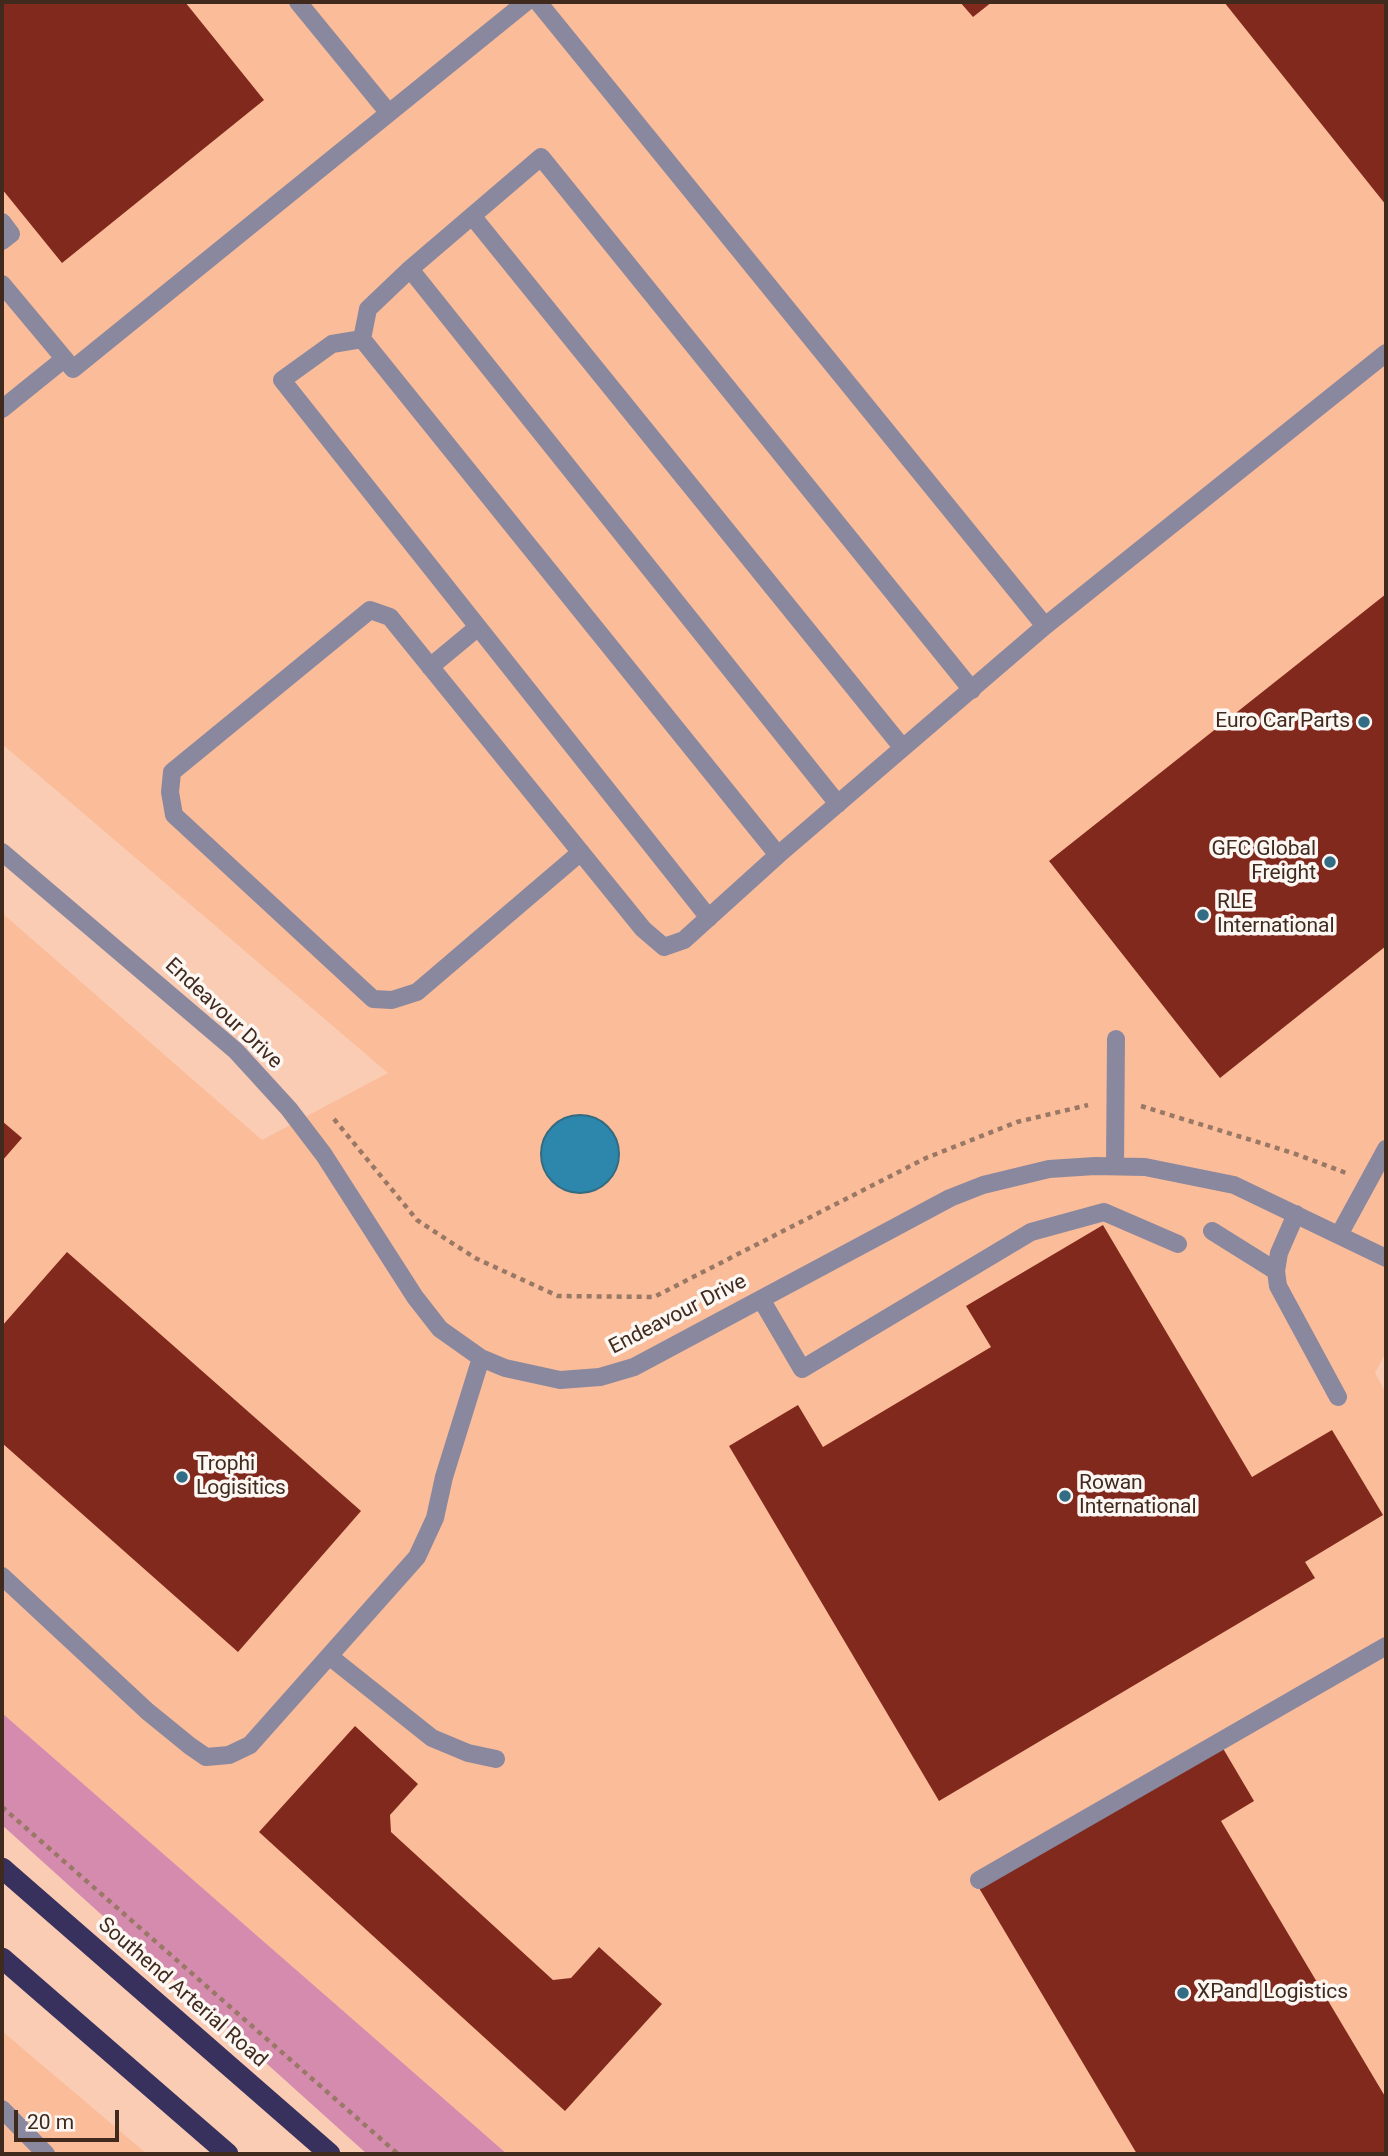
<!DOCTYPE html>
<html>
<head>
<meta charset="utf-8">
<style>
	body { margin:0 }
	#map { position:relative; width:1388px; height:2156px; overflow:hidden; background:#faccb4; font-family:Roboto,sans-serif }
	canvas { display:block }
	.frame { position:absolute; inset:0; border:4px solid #402a1e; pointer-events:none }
	.scale { position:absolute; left:14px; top:2110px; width:105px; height:32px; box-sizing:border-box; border:4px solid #402a1e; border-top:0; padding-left:9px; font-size:21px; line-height:24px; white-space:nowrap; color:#402a1e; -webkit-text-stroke:5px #fdf7f4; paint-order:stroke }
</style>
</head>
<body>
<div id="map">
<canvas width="1388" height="2156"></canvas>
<div class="frame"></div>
<div class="scale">20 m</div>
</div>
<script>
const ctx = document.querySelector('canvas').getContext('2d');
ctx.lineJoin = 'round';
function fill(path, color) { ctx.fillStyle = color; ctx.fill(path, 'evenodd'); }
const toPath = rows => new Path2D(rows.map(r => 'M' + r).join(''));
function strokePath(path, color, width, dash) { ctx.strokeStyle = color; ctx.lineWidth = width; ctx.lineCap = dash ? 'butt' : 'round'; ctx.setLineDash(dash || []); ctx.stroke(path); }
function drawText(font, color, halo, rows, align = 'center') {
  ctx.font = font + ' Roboto,sans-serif'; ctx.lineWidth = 7; ctx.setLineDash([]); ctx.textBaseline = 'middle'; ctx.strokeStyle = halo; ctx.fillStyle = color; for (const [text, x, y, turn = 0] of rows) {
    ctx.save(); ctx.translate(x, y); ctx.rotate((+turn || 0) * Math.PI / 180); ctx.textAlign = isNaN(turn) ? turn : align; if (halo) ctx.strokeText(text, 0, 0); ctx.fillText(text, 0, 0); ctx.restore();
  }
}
fill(toPath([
	[2,2,1386,2,1386,1352,1375,1373,1386,1393,1384,1441,1386,1446,1386,2154,507,2154,2,1713,2,913,262,1140,388,1073,2,744],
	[2,2031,147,2154,2,2154]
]), '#fbbc99');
fill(toPath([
	[2,1713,507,2154,367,2154,2,1825]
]), '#d48bae');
const water = toPath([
	'541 1154a39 39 0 1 1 78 0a39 39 0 1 1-78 0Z'
]);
fill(water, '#2d87ac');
strokePath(water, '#336b81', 2);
fill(toPath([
	[2,2,185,2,264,100,62,263,2,189],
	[960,2,992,2,973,17],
	[1224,2,1386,2,1386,205],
	[1386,594,1386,946,1220,1078,1049,861],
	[2,1121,22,1138,2,1161],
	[1103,1225,1252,1477,1332,1430,1383,1515,1305,1562,1315,1578,939,1801,729,1446,798,1405,823,1447,991,1347,966,1306],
	[67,1252,361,1511,238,1652,2,1443,2,1326],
	[355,1726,418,1784,390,1815,391,1832,553,1980,571,1978,599,1947,662,2004,565,2111,259,1832],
	[1221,1745,1254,1801,1221,1821,1386,2098,1386,2154,1137,2154,979,1888]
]), '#82291e');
strokePath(toPath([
	[1141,1106,1293,1153,1346,1173],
	[334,1119,417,1220,475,1258,558,1296,654,1297,926,1158,1017,1122,1088,1105],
	[2,1807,398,2154]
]), '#997866', 4.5, [5, 5]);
strokePath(toPath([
	[298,2,388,112],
	[538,2,1045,626,1386,353],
	[473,217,902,747],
	[2,222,11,234,2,241],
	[410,269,838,804],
	[2,284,73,369,526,2],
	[362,339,778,855],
	[2,409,64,359],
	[430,667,477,628],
	[2,852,236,1051,289,1109,324,1155,415,1297,440,1329,481,1358,505,1368,560,1380,600,1377,634,1367,950,1198,983,1185,1049,1169,1095,1166,1145,1167,1234,1185,1386,1258],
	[581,852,417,992,392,1000,373,999,174,815,170,792,172,772,370,610,390,617,643,929,664,947,684,940,778,855,1045,626],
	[709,918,282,380,332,344,362,339,368,309,410,269,541,157,972,690],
	[1115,1166,1116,1039],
	[1296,1214,1279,1253,1276,1271,1278,1286,1338,1397],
	[1212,1231,1276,1271],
	[1339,1235,1386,1149],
	[761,1299,802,1369,1031,1232,1104,1212,1178,1244],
	[2,1576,147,1711,190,1746,206,1757,229,1755,250,1745,417,1557,435,1518,444,1477,481,1358],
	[329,1656,432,1738,468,1753,496,1759],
	[979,1880,1386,1646],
	[2,2109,46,2154]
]), '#8a889f', 18);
strokePath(toPath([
	[2,1868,330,2154],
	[2,1958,228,2154]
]), '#38305d', 21);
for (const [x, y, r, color] of [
	[1364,722,7,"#336c85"],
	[1330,862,7,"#336c85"],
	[1203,915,7,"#336c85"],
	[182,1477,7,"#336c85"],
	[1065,1496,7,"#336c85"],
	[1183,1993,7,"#336c85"]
]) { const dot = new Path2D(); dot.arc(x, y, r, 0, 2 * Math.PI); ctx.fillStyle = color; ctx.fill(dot); strokePath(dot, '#fdf7f4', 2.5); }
drawText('21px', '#402a1e', '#fdf7f4', [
	["Euro Car Parts",1350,722,"right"],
	["GFC Global",1316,850,"right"],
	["Freight",1316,874,"right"],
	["RLE",1217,903],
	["International",1217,927],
	["Trophi",196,1465],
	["Logisitics",196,1489],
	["Rowan",1079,1484],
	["International",1079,1508],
	["XPand Logistics",1197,1993]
], 'left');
drawText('21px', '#402a1e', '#fdf7f4', [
	["Endeavour Drive",223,1014,43],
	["Endeavour Drive",678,1315,-27],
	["Southend Arterial Road",182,1993,41]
]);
</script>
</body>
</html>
